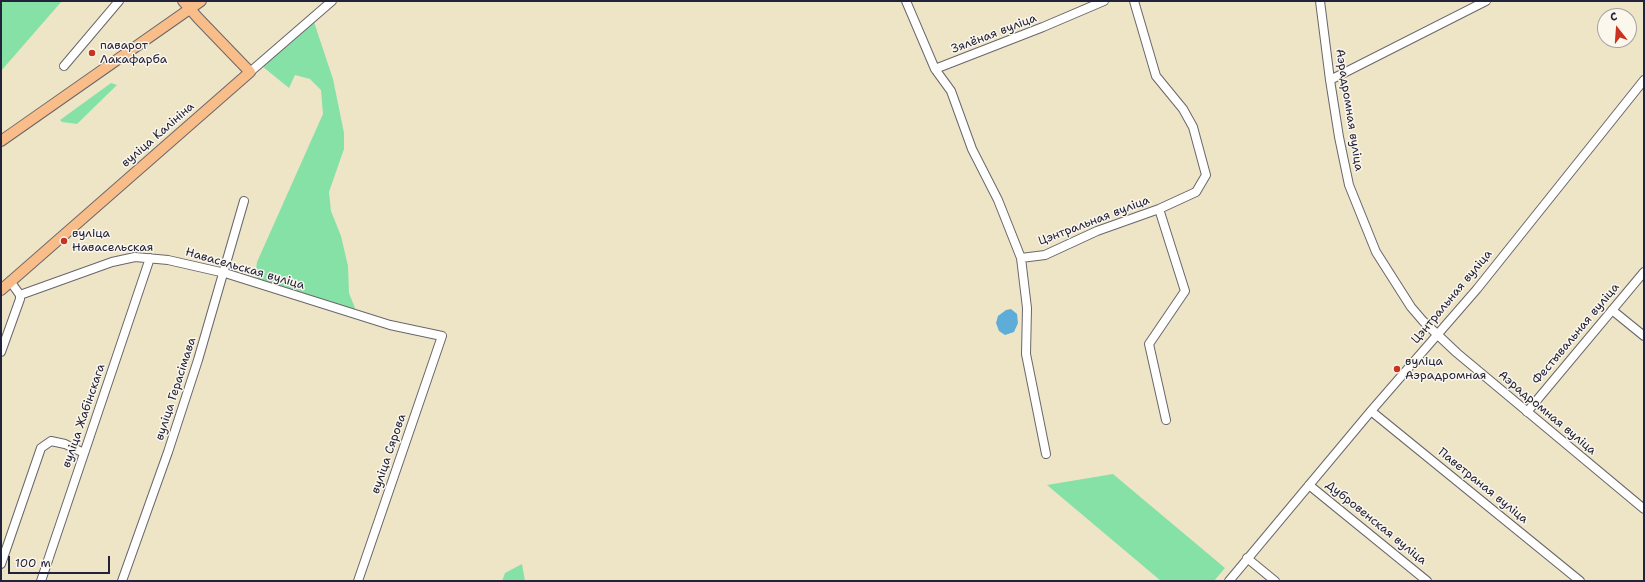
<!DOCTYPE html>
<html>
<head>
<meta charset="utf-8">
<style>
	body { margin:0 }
	#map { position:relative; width:1645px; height:582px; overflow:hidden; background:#eee5c7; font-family:"Shantell Sans",sans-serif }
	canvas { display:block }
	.frame { position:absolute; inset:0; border:2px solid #22223b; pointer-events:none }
	.north { position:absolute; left:1597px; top:8px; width:40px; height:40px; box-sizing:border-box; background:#fbf7ec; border:1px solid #a4a2a5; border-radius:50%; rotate:343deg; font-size:11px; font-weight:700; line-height:16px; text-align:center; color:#22223b }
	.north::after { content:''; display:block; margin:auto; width:14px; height:18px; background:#c8321e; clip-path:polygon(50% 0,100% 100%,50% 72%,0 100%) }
	.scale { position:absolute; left:8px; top:556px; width:102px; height:18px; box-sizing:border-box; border:2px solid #22223b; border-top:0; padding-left:5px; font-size:12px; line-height:14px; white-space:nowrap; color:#22223b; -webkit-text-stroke:3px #fbf7ec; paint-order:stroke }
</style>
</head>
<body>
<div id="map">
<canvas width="1645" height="582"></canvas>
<div class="frame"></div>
<div class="north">С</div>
<div class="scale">100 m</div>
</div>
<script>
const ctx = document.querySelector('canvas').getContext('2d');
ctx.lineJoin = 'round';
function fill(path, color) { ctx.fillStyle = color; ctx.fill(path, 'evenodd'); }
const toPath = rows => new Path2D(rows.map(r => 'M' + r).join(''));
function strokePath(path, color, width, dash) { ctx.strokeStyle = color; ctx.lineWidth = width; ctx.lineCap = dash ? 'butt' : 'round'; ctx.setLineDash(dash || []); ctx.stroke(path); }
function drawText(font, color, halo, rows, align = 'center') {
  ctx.font = font + ' "Shantell Sans",sans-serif'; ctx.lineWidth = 3; ctx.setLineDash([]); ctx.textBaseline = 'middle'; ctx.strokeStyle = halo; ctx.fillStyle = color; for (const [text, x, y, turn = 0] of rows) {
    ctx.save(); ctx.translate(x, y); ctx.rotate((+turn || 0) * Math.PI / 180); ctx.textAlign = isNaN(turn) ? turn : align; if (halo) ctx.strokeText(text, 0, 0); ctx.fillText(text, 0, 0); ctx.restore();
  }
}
fill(toPath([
	[1,1,62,1,1,71],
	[311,13,333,79,344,133,344,149,329,192,331,211,341,236,348,266,349,293,357,313,254,283,257,262,323,114,321,90,310,79,295,75,289,88,257,62],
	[111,83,117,85,77,124,62,122,60,120],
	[1113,474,1225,568,1214,581,1161,581,1047,485],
	[522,564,525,581,502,581,505,573]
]), '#86e1a7');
fill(toPath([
	[1011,309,1017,314,1018,323,1014,332,1005,335,999,331,996,323,998,316,1006,310]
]), '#5eacd8');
const minor = toPath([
	[906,1,935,69,951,91,972,149,998,200,1021,258,1045,255,1097,231,1159,209,1196,192,1206,175,1193,127,1183,109,1156,76,1134,1],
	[1320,1,1330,80,1339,137,1349,185,1376,252,1411,307,1423,321,1457,353,1644,509],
	[64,66,119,1],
	[935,69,1043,27,1104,1],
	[250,72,332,1],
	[1330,80,1486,1],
	[1159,209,1185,291,1149,344,1166,420],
	[1021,258,1027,308,1026,354,1046,454],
	[20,295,112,262,135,257,168,260,225,273,390,325,442,336,358,581],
	[1612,310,1644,336],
	[1,352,20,299,20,295,10,281],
	[1371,411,1580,581],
	[1527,412,1644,272],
	[1309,485,1427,581],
	[1247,558,1275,581],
	[1,564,41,448,51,441,65,444,84,453],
	[41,581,150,258],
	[122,581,168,452,198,360,244,201],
	[1229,581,1371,411,1477,289,1644,80]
]);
const major = toPath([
	[1,141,201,1],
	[1,290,250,72,198,18,183,1]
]);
strokePath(minor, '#69666c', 10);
strokePath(major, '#69666c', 12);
strokePath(minor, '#fff', 8);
strokePath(major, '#f8bd89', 10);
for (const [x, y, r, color] of [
	[92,53,4,"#c8321e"],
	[64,241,4,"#c8321e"],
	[1397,369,4,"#c8321e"]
]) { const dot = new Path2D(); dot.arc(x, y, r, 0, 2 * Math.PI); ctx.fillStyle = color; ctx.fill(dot); strokePath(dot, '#fbf7ec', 1.5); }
drawText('12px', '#22223b', '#fbf7ec', [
	["Зялёная вуліца",994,34,-21],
	["Аэрадромная вуліца",1349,110,81],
	["вуліца Калініна",158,135,-41],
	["Цэнтральная вуліца",1094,221,-21],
	["Навасельская вуліца",245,269,16],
	["Цэнтральная вуліца",1452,297,-50],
	["Фестывальная вуліца",1576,334,-50],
	["вуліца Герасімава",176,389,-72],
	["Аэрадромная вуліца",1547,413,40],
	["вуліца Жабінскага",84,416,-71],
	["вуліца Сярова",389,454,-71],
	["Паветраная вуліца",1483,486,39],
	["Дубровенская вуліца",1376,523,39]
]);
drawText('12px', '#22223b', '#fbf7ec', [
	["паварот",100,46],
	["Лакафарба",100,60],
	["вуліца",72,234],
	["Навасельская",72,248],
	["вуліца",1405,362],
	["Аэрадромная",1405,376]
], 'left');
</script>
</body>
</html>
